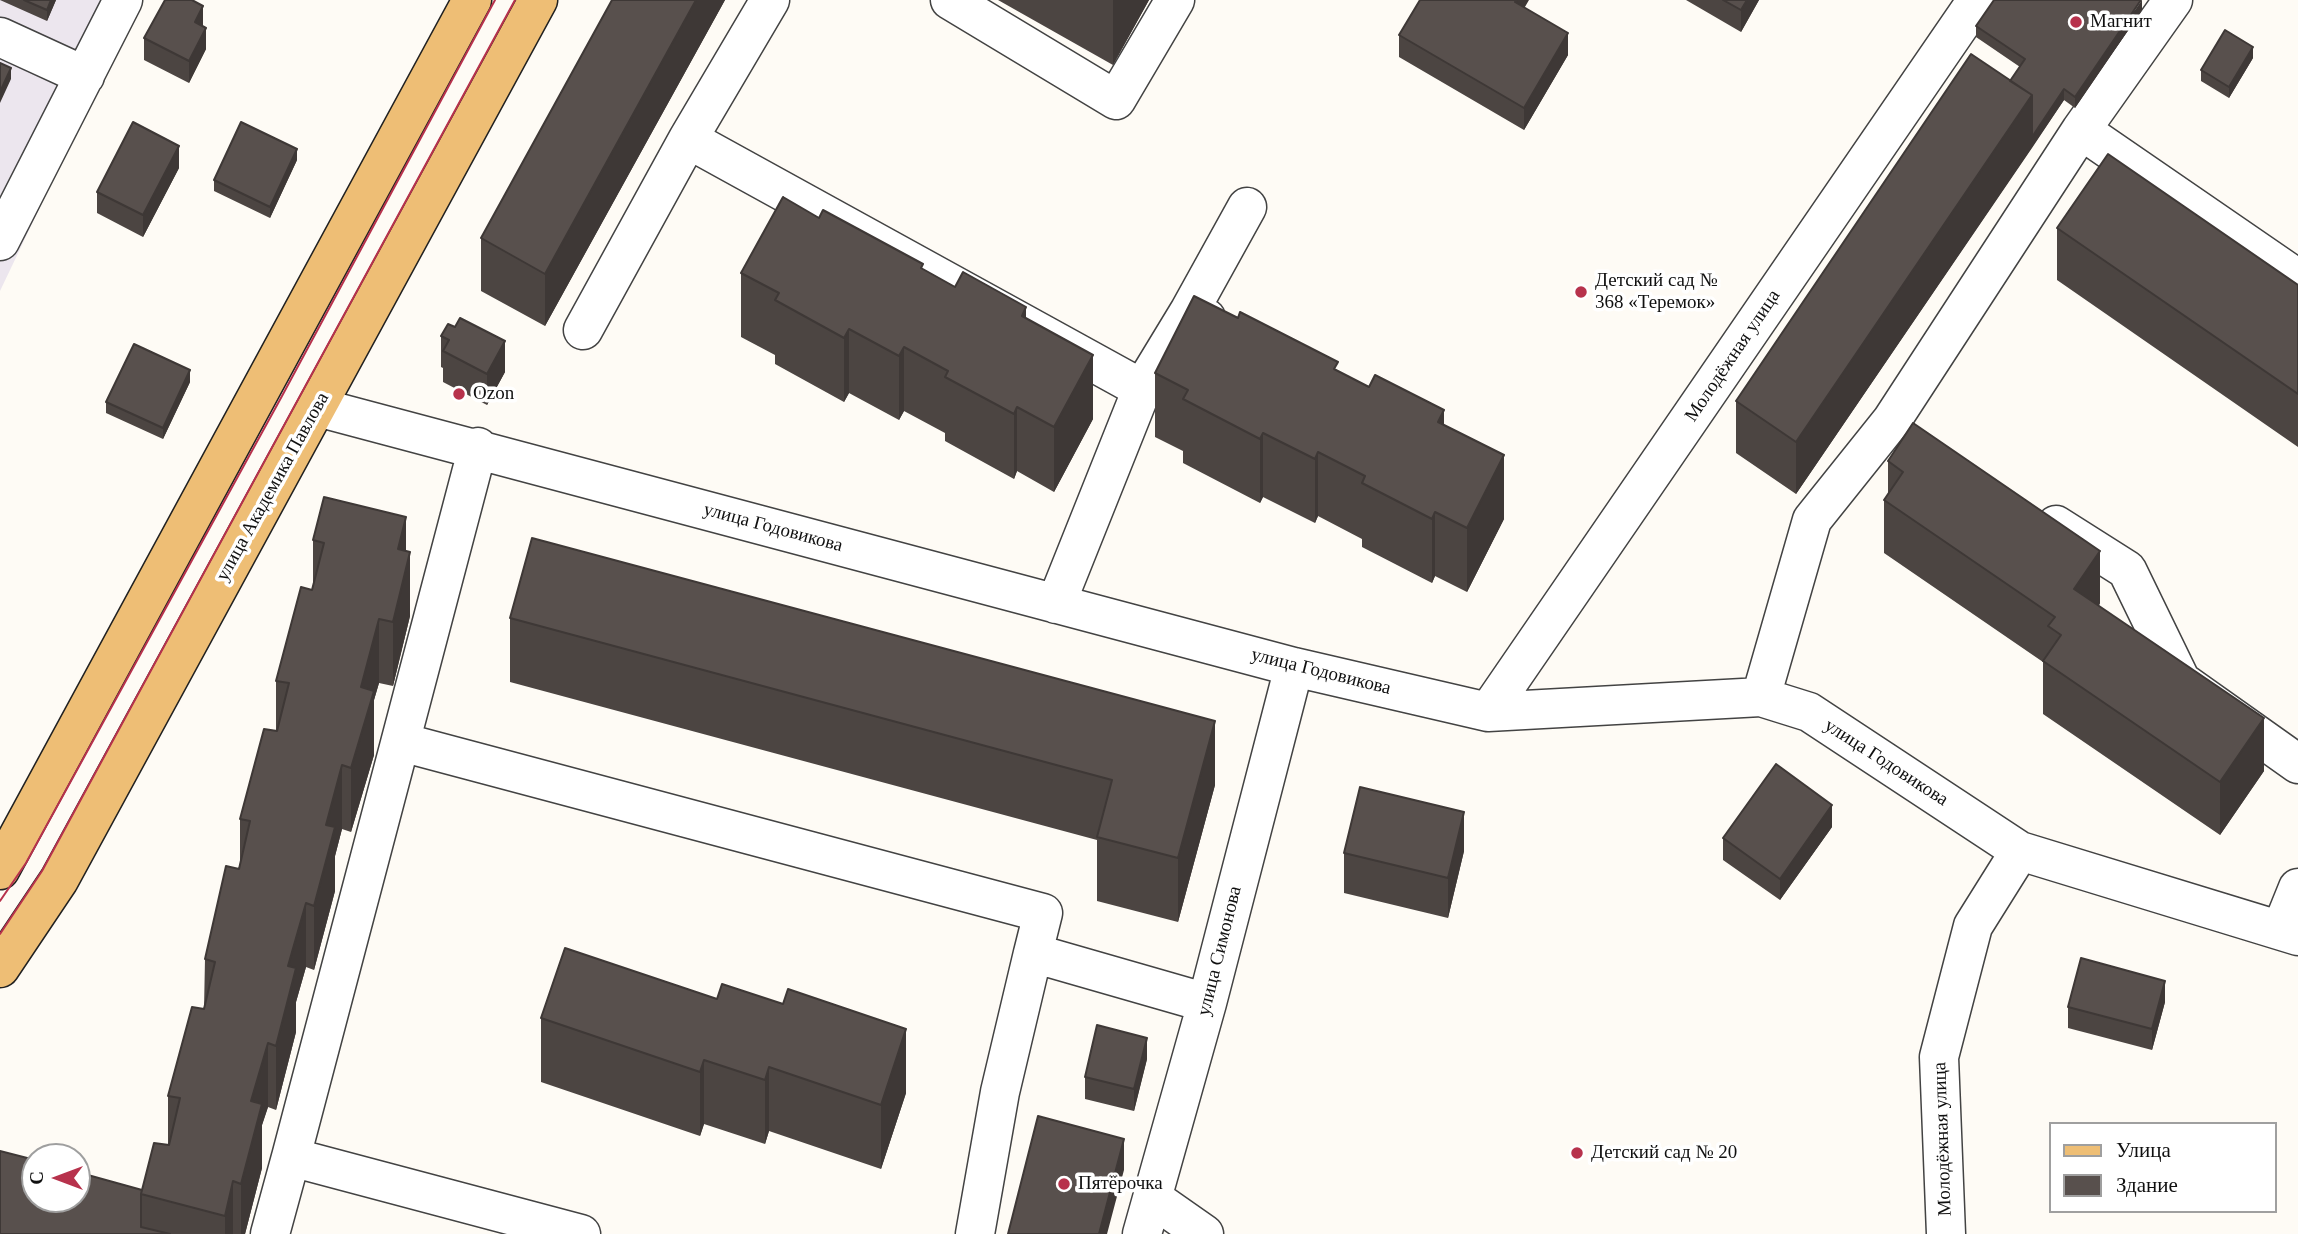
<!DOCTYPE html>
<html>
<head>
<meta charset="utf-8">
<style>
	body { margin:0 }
	#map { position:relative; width:2298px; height:1234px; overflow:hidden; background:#fefbf5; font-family:Georgia,serif }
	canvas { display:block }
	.legend { position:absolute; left:2049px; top:1122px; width:228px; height:91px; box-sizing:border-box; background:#fff; border:2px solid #9f9f9f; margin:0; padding:9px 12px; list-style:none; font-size:21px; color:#101010 }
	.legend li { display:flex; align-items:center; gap:14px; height:35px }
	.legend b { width:35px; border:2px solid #9f9f9f }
	.north { position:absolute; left:21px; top:1143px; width:70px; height:70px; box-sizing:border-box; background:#fff; border:2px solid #9f9f9f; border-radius:50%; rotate:270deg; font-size:19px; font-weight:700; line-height:28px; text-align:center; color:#101010 }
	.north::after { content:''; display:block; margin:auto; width:24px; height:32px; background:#b7324c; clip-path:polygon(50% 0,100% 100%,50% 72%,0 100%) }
</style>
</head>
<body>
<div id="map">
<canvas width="2298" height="1234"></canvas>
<ul class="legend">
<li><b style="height:9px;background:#eebe75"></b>Улица</li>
<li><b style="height:19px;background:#58504d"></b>Здание</li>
</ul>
<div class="north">С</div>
</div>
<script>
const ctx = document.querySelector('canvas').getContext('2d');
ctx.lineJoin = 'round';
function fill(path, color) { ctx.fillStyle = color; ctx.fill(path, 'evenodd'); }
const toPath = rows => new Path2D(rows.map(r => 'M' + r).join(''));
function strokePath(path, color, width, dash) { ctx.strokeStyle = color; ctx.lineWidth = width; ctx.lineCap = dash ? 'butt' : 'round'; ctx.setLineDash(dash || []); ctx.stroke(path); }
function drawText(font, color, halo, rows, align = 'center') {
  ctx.font = font + ' Georgia,serif'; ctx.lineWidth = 7; ctx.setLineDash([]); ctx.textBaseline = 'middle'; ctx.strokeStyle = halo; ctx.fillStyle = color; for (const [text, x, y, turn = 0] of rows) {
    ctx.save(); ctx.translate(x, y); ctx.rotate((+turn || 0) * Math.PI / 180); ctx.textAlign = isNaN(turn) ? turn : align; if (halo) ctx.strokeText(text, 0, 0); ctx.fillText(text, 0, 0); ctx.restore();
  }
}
fill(toPath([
	[0,0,139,0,0,291]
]), '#ece6ee');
const minor = toPath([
	[770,0,688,139,1142,389,1056,604],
	[950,0,1116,100,1175,0],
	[0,37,85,76],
	[2081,130,2298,279],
	[0,241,123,0],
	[1190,310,1247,207],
	[583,330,688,139],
	[1142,389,1190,310,1206,318],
	[317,407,1294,667,1488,712,1761,697,1809,712,2020,851,2298,936],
	[2056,525,2127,570,2181,681,2298,764],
	[1761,697,1812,520,1892,420,2081,130,2173,0],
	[1488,712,1977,0],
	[401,742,1043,913,1033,953,1207,1003],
	[2281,930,2298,888],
	[291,1157,478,447],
	[1154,1199,1204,1234],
	[270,1234,291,1157,581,1234],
	[975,1234,1000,1092,1033,953],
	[1142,1234,1207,1003,1294,667],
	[1946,1234,1939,1057,1973,926,2020,851]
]);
const major = toPath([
	[0,870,472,0],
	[0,968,59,880,538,0]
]);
strokePath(minor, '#434343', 41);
strokePath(major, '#212121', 41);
strokePath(minor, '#fff', 38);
strokePath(major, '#eebe75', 38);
strokePath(toPath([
	[0,901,26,863,282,396,495,0],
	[0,934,42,871,515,0]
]), '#b7324c', 2);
fill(toPath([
	[0,0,56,0,47,21],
	[612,0,725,0,545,326,481,291,481,238],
	[998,0,1149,0,1113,65],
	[1686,0,1759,0,1741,32],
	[1525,8,1568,55,1524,130,1399,57,1399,35],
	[2142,10,2075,108,2064,100,1796,494,1736,453,1736,401,2010,81,2020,67,1976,37,1976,26],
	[203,26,206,49,189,83,144,60,144,38],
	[2253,58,2229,98,2201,81,2201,70],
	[297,160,270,218,214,191,214,180],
	[179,168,143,237,97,213,97,192],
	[819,218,923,269,955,287,1026,318,1093,419,1054,492,1017,471,1014,479,945,441,945,433,904,411,899,420,849,393,844,402,775,364,775,355,741,337,741,273],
	[2057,228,2298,285,2298,447,2057,280],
	[441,336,505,372,487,405,443,382,443,368,441,367],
	[1338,371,1444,425,1504,519,1467,592,1435,576,1432,583,1362,547,1362,539,1318,516,1315,523,1263,497,1260,503,1183,463,1183,451,1155,437,1155,373],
	[190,382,163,439,106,413,106,402],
	[1888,461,2100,603,2099,606,2264,771,2220,835,2043,714,2043,662,1884,553,1884,500,1888,495],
	[313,540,406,551,410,616,393,686,379,683,374,700,374,755,351,832,342,829,335,856,335,891,314,970,306,967,296,1002,296,1032,276,1110,268,1107,262,1125,262,1168,245,1234,0,1234,142,1190,168,1145,168,1096,204,1009,205,959,239,869,240,863,240,819,276,731,276,681,313,587],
	[510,618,1215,785,1178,922,1097,901,1097,840,510,682],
	[1832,827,1780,900,1723,860,1723,838],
	[1464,851,1448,918,1344,893,1344,853],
	[2165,1002,2152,1050,2068,1028,2068,1007],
	[541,1018,906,1093,881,1169,769,1131,765,1144,704,1124,700,1136,541,1082],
	[1147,1059,1134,1111,1085,1099,1085,1077]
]), '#4c4542');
fill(toPath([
	[51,0,56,0,47,21,47,10],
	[696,0,725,0,545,326,545,274],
	[1113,0,1149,0,1113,65],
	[1517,0,1529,0,1515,24,1515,2],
	[1747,0,1759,0,1741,32,1741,10],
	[2142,0,2142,10,2075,108,2075,97],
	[203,6,203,27,195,22],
	[206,28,206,49,189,83,189,61],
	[1568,33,1568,55,1524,130,1524,108],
	[2253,47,2253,58,2229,98,2229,87],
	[11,68,11,79,0,103,0,92],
	[2064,89,2064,100,2032,148,2032,137],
	[2032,95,2032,148,1796,494,1796,442],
	[179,146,179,168,143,237,143,215],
	[297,149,297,160,270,218,270,207],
	[1026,307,1026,371,1022,316],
	[849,329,849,393,844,402,844,338],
	[505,341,505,372,487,405,487,374],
	[904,347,904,411,899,420,899,356],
	[1093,355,1093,419,1054,492,1054,427],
	[190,370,190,382,163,439,163,428],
	[1017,407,1017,471,1014,479,1014,414],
	[1444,410,1444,474,1438,422],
	[1263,433,1263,497,1260,503,1260,439],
	[1318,452,1318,516,1315,523,1315,459],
	[1504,455,1504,519,1467,592,1467,528],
	[1435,512,1435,576,1432,583,1432,519],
	[406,517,406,566,410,552,410,616,393,686,393,622,398,549],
	[2100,551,2100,603,2074,641,2074,589],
	[379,619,379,683,374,700,374,755,351,832,351,768,361,687],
	[2264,718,2264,771,2220,835,2220,782],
	[1215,721,1215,785,1178,922,1178,858],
	[342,765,342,829,335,856,335,891,314,970,314,906,326,825],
	[1832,805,1832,827,1780,900,1780,879],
	[1464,812,1464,851,1448,918,1448,878],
	[306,903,306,967,296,1002,296,1032,276,1110,276,1046,288,966],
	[2165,981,2165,1002,2152,1050,2152,1029],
	[906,1029,906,1093,881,1169,881,1105],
	[1147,1038,1147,1059,1134,1111,1134,1089],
	[268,1043,268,1107,262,1125,262,1168,245,1234,241,1234,241,1184,251,1101],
	[704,1060,704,1124,700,1136,700,1072],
	[769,1067,769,1131,765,1144,765,1080],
	[1124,1139,1124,1170,1107,1234,1099,1234],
	[233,1181,233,1234,225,1234,225,1216]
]), '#3e3836');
const building = toPath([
	[24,0,51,0,47,10,24,0],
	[165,0,192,0,203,6,195,22,206,28,189,61,144,38,165,0],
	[612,0,696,0,545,274,481,238,612,0],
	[1420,0,1517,0,1515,2,1568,33,1524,108,1399,35,1420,0],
	[1723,0,1747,0,1741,10,1723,0],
	[1994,0,2141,0,2075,97,2064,89,2032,137,2032,95,2010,81,2025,59,1976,26,1994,0],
	[2225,30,2253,47,2229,87,2201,70,2225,30],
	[1971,54,2032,95,1796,442,1736,401,1971,54],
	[0,63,11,68,0,92,0,63],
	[133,122,179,146,143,215,97,192,133,122],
	[241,122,297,149,270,207,214,180,241,122],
	[2108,154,2298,285,2298,394,2057,228,2108,154],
	[783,197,819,218,823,210,923,264,921,268,955,287,963,272,1026,307,1022,316,1093,355,1054,427,1017,407,1014,414,945,377,948,371,904,347,899,356,849,329,844,338,775,300,779,293,741,273,783,197],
	[1194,296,1238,318,1240,312,1338,362,1334,369,1369,387,1375,375,1444,410,1438,422,1504,455,1467,528,1435,512,1432,519,1362,483,1365,476,1318,452,1315,459,1263,433,1260,439,1183,399,1188,390,1155,373,1194,296],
	[460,318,505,341,487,374,443,351,449,340,441,336,448,324,455,327,460,318],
	[134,344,190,370,163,428,106,402,134,344],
	[1913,423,2100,551,2074,589,2264,718,2220,782,2043,661,2061,635,2048,626,2055,617,1884,500,1903,472,1888,461,1913,423],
	[324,497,406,517,398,549,410,552,393,622,379,619,361,687,374,691,351,768,342,765,326,825,335,827,314,906,306,903,288,966,296,968,276,1046,268,1043,251,1101,262,1104,241,1184,233,1181,225,1216,141,1194,154,1143,169,1145,180,1098,168,1096,192,1007,204,1009,215,962,205,959,226,866,239,869,250,821,240,819,264,729,277,731,289,683,276,681,301,587,312,590,324,543,313,540,324,497],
	[532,538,1215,721,1178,858,1097,837,1112,780,510,618,532,538],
	[1776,764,1832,805,1780,879,1723,838,1776,764],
	[1360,787,1464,812,1448,878,1344,853,1360,787],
	[565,948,717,999,722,984,783,1004,788,989,906,1029,881,1105,769,1067,765,1080,704,1060,700,1072,541,1018,565,948],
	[2081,958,2165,981,2152,1029,2068,1007,2081,958],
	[1097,1025,1147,1038,1134,1089,1085,1077,1097,1025],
	[1038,1116,1124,1139,1099,1234,1008,1234,1038,1116],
	[0,1151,35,1160,35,1199,77,1199,77,1172,142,1190,141,1194,141,1227,170,1234,0,1234,0,1151]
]);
fill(building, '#58504d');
strokePath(building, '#3e3836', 2);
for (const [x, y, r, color] of [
	[2076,22,7,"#b7324c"],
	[1581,292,7,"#b7324c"],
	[459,394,7,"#b7324c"],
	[1577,1153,7,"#b7324c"],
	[1064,1184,7,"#b7324c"]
]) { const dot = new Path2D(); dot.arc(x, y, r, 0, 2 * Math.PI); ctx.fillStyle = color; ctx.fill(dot); strokePath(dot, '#fff', 2.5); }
drawText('19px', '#101010', '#fff', [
	["Магнит",2090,22],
	["Детский сад №",1595,281],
	["368 «Теремок»",1595,303],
	["Ozon",473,394],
	["Детский сад № 20",1591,1153],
	["Пятёрочка",1078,1184]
], 'left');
drawText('19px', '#101010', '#fff', [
	["Молодёжная улица",1733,356,-56],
	["улица Академика Павлова",273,487,-61],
	["улица Годовикова",773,528,15],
	["улица Годовикова",1321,672,14],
	["улица Годовикова",1886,763,33],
	["улица Симонова",1220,951,-76],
	["Молодёжная улица",1943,1139,-92]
]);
</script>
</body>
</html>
